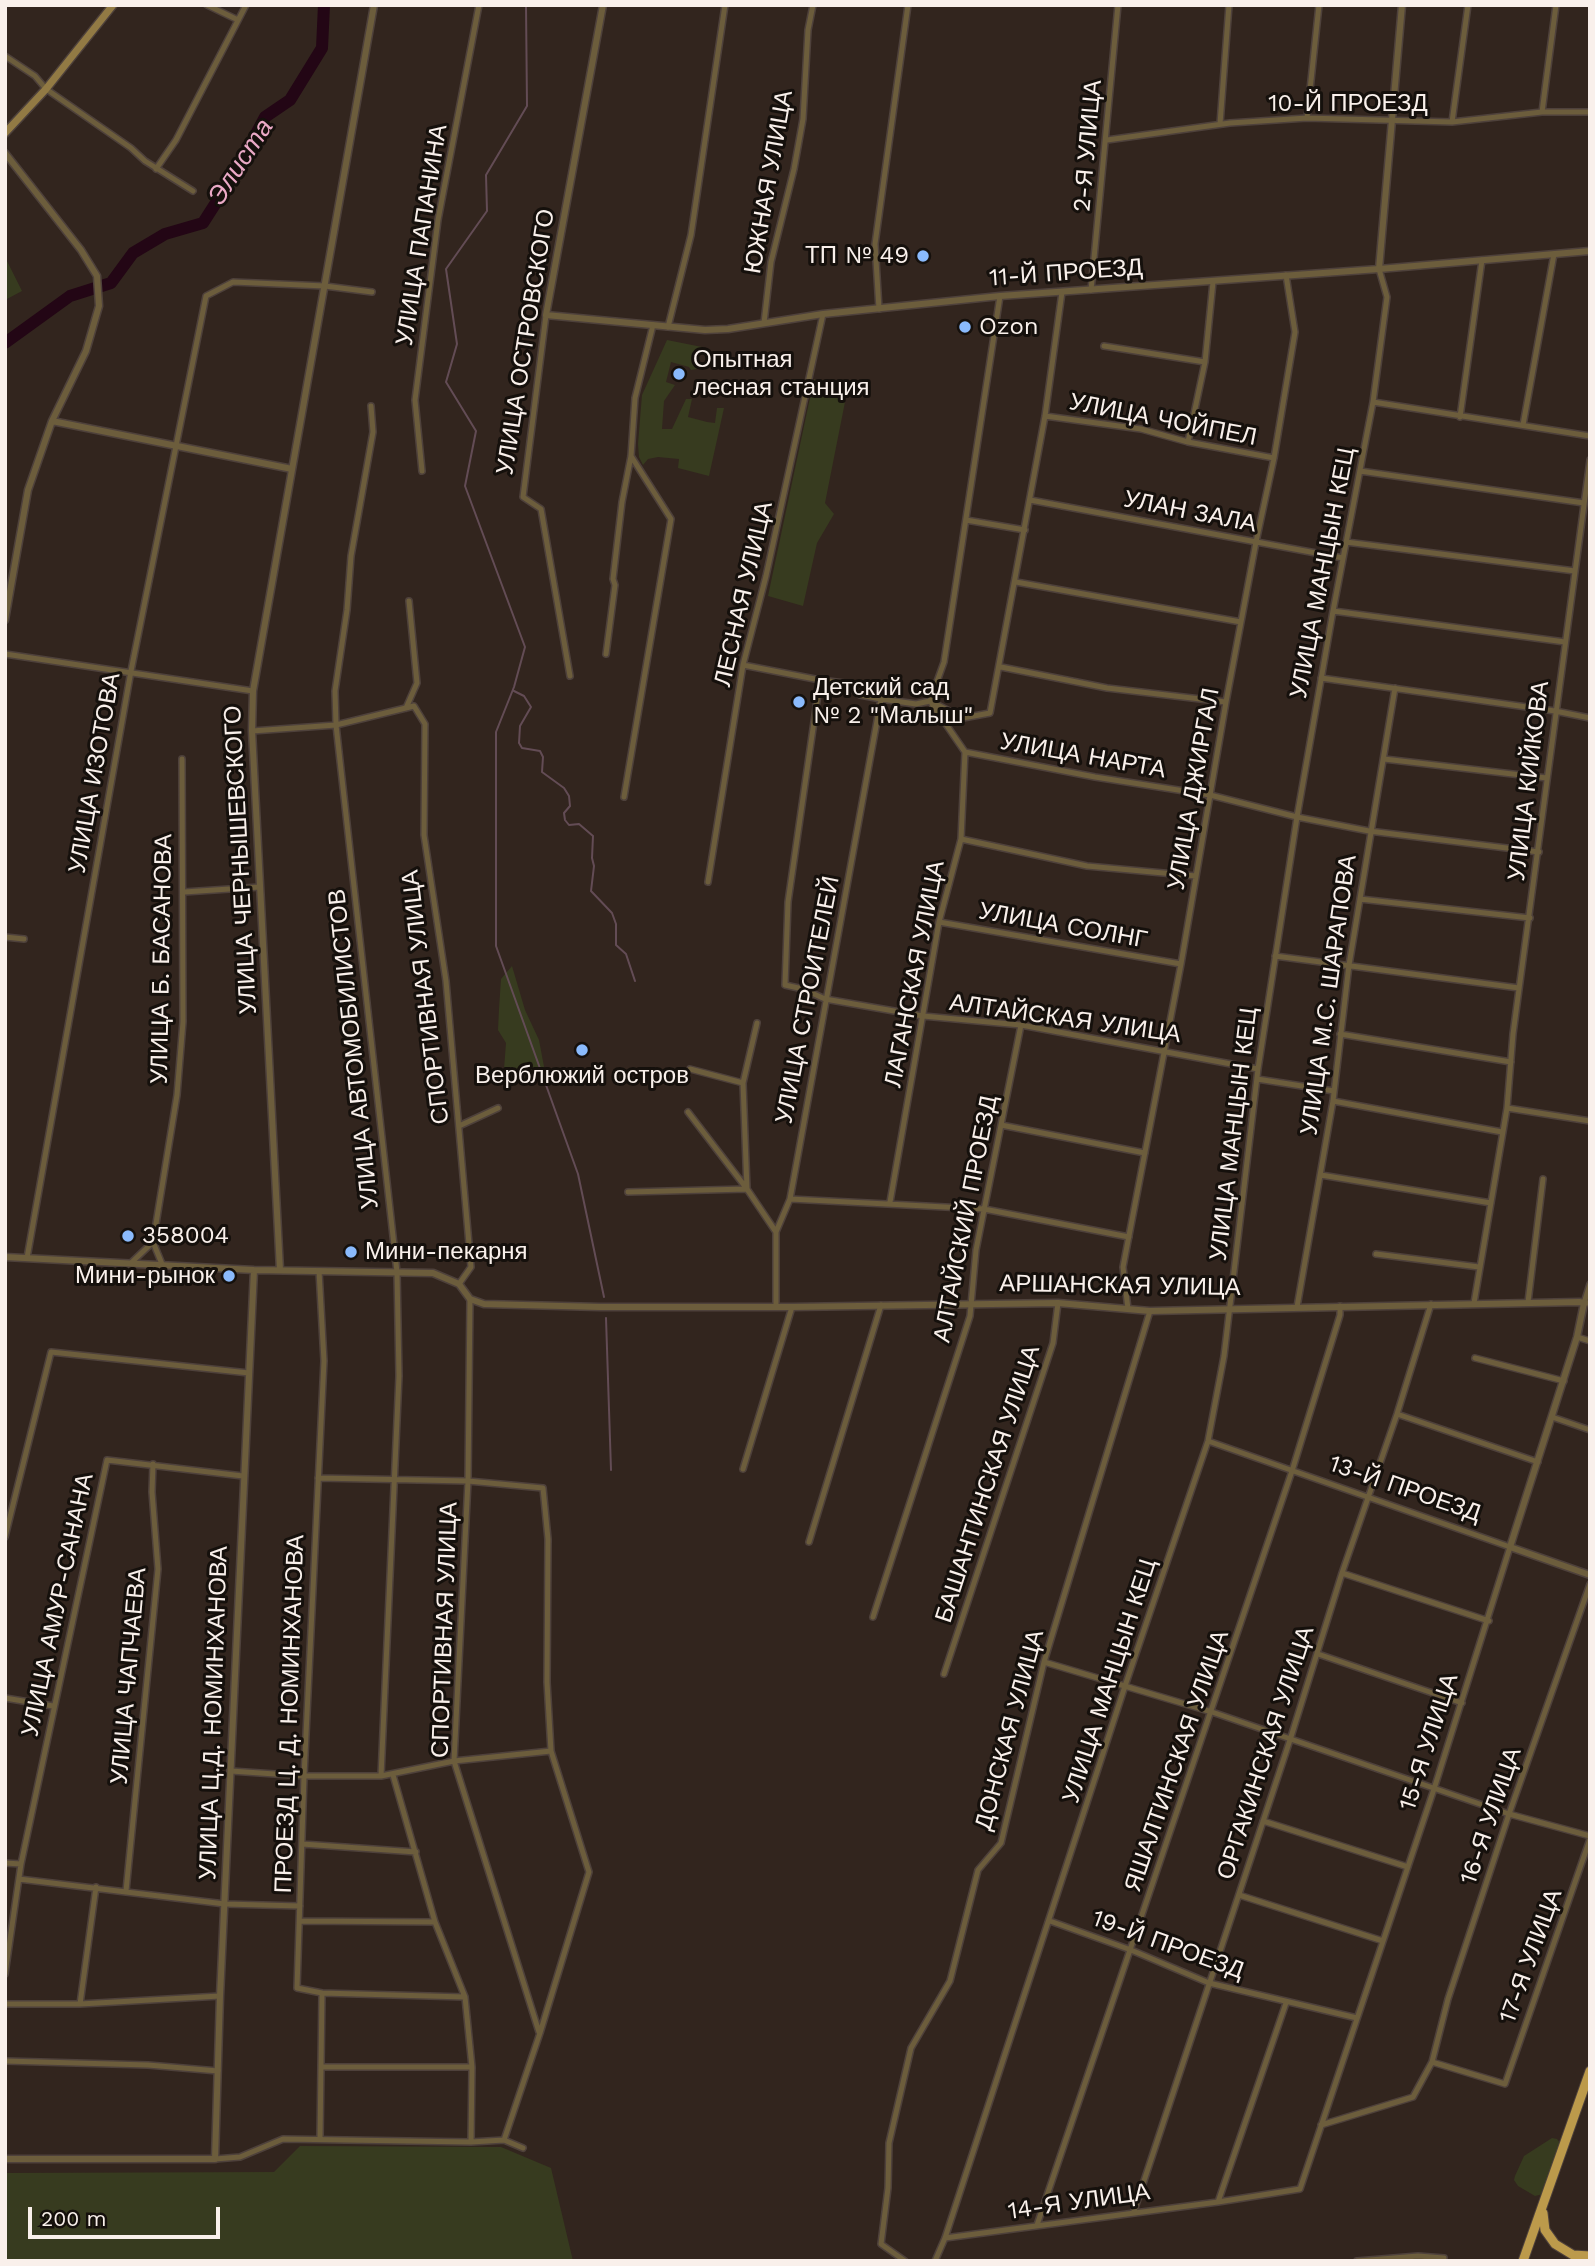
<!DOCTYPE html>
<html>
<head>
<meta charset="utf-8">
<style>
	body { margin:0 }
	#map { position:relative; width:1595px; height:2266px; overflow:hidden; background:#32251e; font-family:"Work Sans",sans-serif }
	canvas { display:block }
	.frame { position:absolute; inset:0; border:7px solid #f9f0eb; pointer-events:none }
	.scale { position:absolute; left:28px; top:2207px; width:192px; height:32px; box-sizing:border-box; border:4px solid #f9f0eb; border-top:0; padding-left:9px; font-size:21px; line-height:24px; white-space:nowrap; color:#f9f0eb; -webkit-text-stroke:5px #15100c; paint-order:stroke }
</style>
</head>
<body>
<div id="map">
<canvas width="1595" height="2266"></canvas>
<div class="frame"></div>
<div class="scale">200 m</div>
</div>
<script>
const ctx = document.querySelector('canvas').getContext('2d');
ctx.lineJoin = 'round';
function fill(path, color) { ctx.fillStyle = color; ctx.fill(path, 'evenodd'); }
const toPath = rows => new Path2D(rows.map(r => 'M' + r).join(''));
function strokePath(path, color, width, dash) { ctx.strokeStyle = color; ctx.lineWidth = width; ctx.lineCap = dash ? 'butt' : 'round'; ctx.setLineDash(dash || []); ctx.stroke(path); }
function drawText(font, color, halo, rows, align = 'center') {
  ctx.font = font + ' "Work Sans",sans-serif'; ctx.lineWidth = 6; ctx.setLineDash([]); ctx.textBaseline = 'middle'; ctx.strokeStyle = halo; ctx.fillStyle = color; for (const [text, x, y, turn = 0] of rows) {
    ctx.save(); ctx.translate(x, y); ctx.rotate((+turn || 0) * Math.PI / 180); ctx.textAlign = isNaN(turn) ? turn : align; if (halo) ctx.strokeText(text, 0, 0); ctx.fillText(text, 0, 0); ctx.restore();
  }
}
fill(toPath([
	[5,257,22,291,5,300],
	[667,340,702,347,697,369,691,370,689,367,671,362,666,382,675,385,664,401,662,429,672,429,686,399,692,399,688,417,707,422,715,423,717,408,724,408,709,476,678,468,679,459,658,457,648,459,643,465,639,457,638,444,642,395],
	[814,379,845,402,825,503,834,514,817,543,803,606,768,596],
	[512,966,525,1010,539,1040,545,1072,531,1073,504,1069,506,1043,498,1030,499,1009,501,979],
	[1552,2138,1557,2139,1561,2144,1543,2194,1535,2196,1518,2186,1514,2180,1515,2176,1524,2156],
	[300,2146,501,2147,551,2168,573,2261,5,2261,5,2173,274,2172]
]), '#373b1f');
strokePath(toPath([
	[526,5,527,106,486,175,487,211,446,269,457,344,446,382,476,431,465,486,525,647,514,687,496,732,496,946,578,1174,604,1297],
	[514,691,524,696,531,707,520,726,519,743,522,748,540,751,543,757,542,772,564,788,569,796,570,806,564,813,565,820,569,825,579,824,593,836,592,858,594,866,591,891,612,913,616,924,616,945,626,954,635,981],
	[606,1318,611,1470]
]), '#634c55', 2);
strokePath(toPath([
	[5,343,70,296,111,283,133,253,165,234,203,223,235,173,265,117,290,100,322,48,324,5]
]), '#230615', 12);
const minor = toPath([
	[207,5,238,20],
	[5,56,35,76,46,89,131,148,145,161,193,191],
	[1542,112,1556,5],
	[1307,118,1319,5],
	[1452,122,1468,5],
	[1220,124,1229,5],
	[1107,140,1230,123,1307,118,1452,122,1542,112,1590,112],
	[156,169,176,140,246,5],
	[1091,290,1118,5],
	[879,309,875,244,908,5],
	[546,315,523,497,541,509,570,676],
	[764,323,771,262,794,169,803,119,808,30,813,5],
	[668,327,691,235,725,5],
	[1104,346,1205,362],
	[1373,402,1590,436],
	[371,406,373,432,351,556,347,610,335,691,336,725,397,1272,399,1376,381,1776],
	[1045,416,1141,429,1188,442,1274,458],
	[1460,417,1482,260],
	[1523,425,1554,254],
	[1188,442,1205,362,1213,282],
	[1590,460,1513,1034,1507,1108,1590,1121],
	[422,471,415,400,438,220,479,5],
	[1360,471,1584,503],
	[1030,500,1343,558],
	[966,520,1025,530],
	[1346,542,1575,571],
	[1016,582,1241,622],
	[1333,611,1565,642],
	[5,654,253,691],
	[606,654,615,585,613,579,622,502,631,456,635,398,653,325],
	[743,665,820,680,844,683,860,695,881,699,916,704,930,701,963,718,990,713,1045,416,1062,292],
	[1001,667,1107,688,1226,702],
	[1321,678,1555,711,1590,718],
	[820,680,788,902,785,985,803,989,825,999,923,1016,1021,1025,1258,1069],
	[930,701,944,662,1000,296],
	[932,704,965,752,1095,777,1210,795,1297,817,1369,831,1539,852],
	[406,708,417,683,409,601],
	[252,731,336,725,414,706,425,724,424,835,446,981,471,1267,459,1284],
	[1384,759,1547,778],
	[624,797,671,519,631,456],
	[961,839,1087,866,1196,876],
	[708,882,743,665,766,576,823,314],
	[184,892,260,887],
	[1360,899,1530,918],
	[939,922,1181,964],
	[5,937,24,939],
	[1275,956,1519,988],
	[1340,1034,1511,1062],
	[690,1069,743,1083],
	[1257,1079,1334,1091],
	[1333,1101,1502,1132],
	[688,1112,747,1189,776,1232],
	[1001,1125,1145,1153],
	[459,1126,498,1108],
	[1321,1175,1491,1203],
	[628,1192,747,1189,743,1083,757,1023],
	[790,1199,984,1209,1129,1237],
	[890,1202,939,922,961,839,965,752],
	[153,1242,162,1264],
	[1376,1254,1479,1267],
	[27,1258,131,671,206,296,233,282,325,286,372,292],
	[132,1262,153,1242,177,1095,183,1022,182,759],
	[319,1271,324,1361,304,1776,297,1988,322,1993,320,2138],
	[1590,1284,1584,1303,1590,1303],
	[470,1299,468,1481,454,1761,539,2032],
	[1528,1302,1543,1179],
	[1474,1303,1507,1108],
	[776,1307,776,1232,790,1199,881,699],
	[1297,1307,1333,1101,1349,965,1395,688],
	[1128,1309,1123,1267,1181,964,1226,702,1256,542,1274,458,1295,332,1286,275],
	[1577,1337,1590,1341],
	[1475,1358,1564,1381],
	[1397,1414,1538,1462],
	[1552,1417,1590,1430],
	[743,1469,792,1307],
	[318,1478,468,1481,543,1488,548,1539,547,1682,551,1751,589,1872,540,2033,504,2140],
	[5,1537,51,1352,249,1373],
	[809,1542,881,1305],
	[1342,1573,1489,1621],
	[873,1617,970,1316,976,1250,1021,1025],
	[1318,1654,1462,1703],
	[1044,1662,1212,1712,1509,1814,1590,1836],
	[944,1674,1053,1343,1058,1303],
	[5,1698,53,1706],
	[231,1771,304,1776,381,1776,454,1761,551,1751],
	[393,1775,435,1922,465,1997,472,2067,471,2142],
	[1263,1821,1408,1867],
	[302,1844,416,1852],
	[5,1863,21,1864],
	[19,1879,225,1904,300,1906],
	[126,1891,158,1569,152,1492,153,1464],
	[1239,1895,1383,1941],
	[301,1921,435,1922],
	[1050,1921,1131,1950,1209,1983,1357,2018],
	[5,1974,21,1864,107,1460,243,1476],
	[322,1993,465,1997],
	[5,2004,80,2004,220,1996],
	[80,2004,96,1887],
	[5,2061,148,2065,218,2071],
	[1432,2062,1448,1999,1509,1814,1590,1584],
	[322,2067,472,2067],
	[1321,2125,1413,2097,1432,2062,1505,2084,1590,1839],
	[215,2159,240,2157,283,2139,471,2142,504,2140,523,2148],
	[1218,2202,1286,2003],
	[1134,2211,1290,1740,1342,1573,1397,1414,1431,1304],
	[1037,2225,1292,1471,1340,1315,1340,1306],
	[945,2238,1218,2202,1300,2189,1434,1789,1510,1547,1208,1441],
	[905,2261,881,2244,888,2188,889,2143,911,2048,950,1981,978,1870,1001,1843,1044,1662,1150,1311],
	[935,2261,945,2238,1125,1686,1208,1441,1224,1356,1258,1069,1297,817,1333,611,1373,402,1387,297,1379,269],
	[1357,2261,1418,2256,1444,2258]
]);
const tertiary = toPath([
	[603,5,546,315,705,330,728,329,823,314,1000,296,1379,269,1590,251],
	[5,153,81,250,97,276,99,306,86,351,52,421,28,490,5,620],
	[1379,269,1402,5],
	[52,421,292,469],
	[5,1257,254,1270,433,1273,459,1284,470,1299,484,1304,600,1307,792,1307,1058,1303,1150,1311,1579,1302,1584,1303,1577,1337,1510,1547,1590,1575],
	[280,1270,252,731,253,691,374,5],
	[5,2159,215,2159,220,1996,254,1270]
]);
const secondary = toPath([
	[5,133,46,89,113,5]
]);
const trunk = toPath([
	[1543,2213,1545,2230,1555,2244,1573,2255,1590,2256],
	[1523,2261,1590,2071]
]);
strokePath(minor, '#4e413b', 8);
strokePath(tertiary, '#4e413b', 9);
strokePath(secondary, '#4e413b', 10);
strokePath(trunk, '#4e413b', 11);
strokePath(minor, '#6c5d3c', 5);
strokePath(tertiary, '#6c5d3c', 6);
strokePath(secondary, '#927a44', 7);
strokePath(trunk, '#bc9a4b', 9);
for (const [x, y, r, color] of [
	[923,256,7,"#8abafc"],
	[965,327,7,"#8abafc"],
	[679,374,7,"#8abafc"],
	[799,702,7,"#8abafc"],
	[582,1050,7,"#8abafc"],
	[128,1236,7,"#8abafc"],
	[351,1252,7,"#8abafc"],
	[229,1276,7,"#8abafc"]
]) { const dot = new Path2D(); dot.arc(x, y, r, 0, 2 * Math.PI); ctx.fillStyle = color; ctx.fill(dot); strokePath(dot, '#15100c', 2.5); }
drawText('24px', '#f9f0eb', '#15100c', [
	["10-Й ПРОЕЗД",1348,104],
	["2-Я УЛИЦА",1088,146,-85],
	["ЮЖНАЯ УЛИЦА",769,182,-80],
	["УЛИЦА ПАПАНИНА",422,235,-81],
	["11-Й ПРОЕЗД",1066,273,-4],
	["УЛИЦА ОСТРОВСКОГО",526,342,-81],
	["УЛИЦА ЧОЙПЕЛ",1163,420,11],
	["УЛАН ЗАЛА",1190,512,11],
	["УЛИЦА МАНЦЫН КЕЦ",1323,573,-79],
	["ЛЕСНАЯ УЛИЦА",744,594,-77],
	["УЛИЦА НАРТА",1083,756,10],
	["УЛИЦА ИЗОТОВА",95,773,-80],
	["УЛИЦА КИЙКОВА",1529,781,-83],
	["УЛИЦА ДЖИРГАЛ",1194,789,-80],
	["УЛИЦА ЧЕРНЫШЕВСКОГО",241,860,-93],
	["УЛИЦА СОЛНГ",1063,926,10],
	["УЛИЦА Б. БАСАНОВА",162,959,-89],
	["ЛАГАНСКАЯ УЛИЦА",915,974,-79],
	["УЛИЦА М.С. ШАРАПОВА",1329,995,-82],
	["СПОРТИВНАЯ УЛИЦА",426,997,-97],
	["УЛИЦА СТРОИТЕЛЕЙ",808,1000,-79],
	["АЛТАЙСКАЯ УЛИЦА",1065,1019,8],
	["УЛИЦА АВТОМОБИЛИСТОВ",354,1049,-96],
	["УЛИЦА МАНЦЫН КЕЦ",1234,1134,-83],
	["АЛТАЙСКИЙ ПРОЕЗД",966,1219,-79],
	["АРШАНСКАЯ УЛИЦА",1120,1286,1],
	["БАШАНТИНСКАЯ УЛИЦА",988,1484,-72],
	["13-Й ПРОЕЗД",1405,1489,19],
	["УЛИЦА АМУР-САНАНА",58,1605,-78],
	["СПОРТИВНАЯ УЛИЦА",445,1630,-88],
	["УЛИЦА ЧАПЧАЕВА",129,1676,-85],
	["УЛИЦА МАНЦЫН КЕЦ",1110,1681,-72],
	["УЛИЦА Ц.Д. НОМИНХАНОВА",214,1713,-88],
	["ПРОЕЗД Ц. Д. НОМИНХАНОВА",290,1714,-88],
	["ДОНСКАЯ УЛИЦА",1010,1730,-75],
	["15-Я УЛИЦА",1429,1742,-72],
	["ОРГАКИНСКАЯ УЛИЦА",1266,1753,-72],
	["ЯШАЛТИНСКАЯ УЛИЦА",1177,1761,-71],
	["16-Я УЛИЦА",1491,1816,-71],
	["19-Й ПРОЕЗД",1168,1945,20],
	["17-Я УЛИЦА",1531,1956,-70],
	["14-Я УЛИЦА",1079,2202,-8]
]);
drawText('24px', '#f9f0eb', '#15100c', [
	["ТП № 49",909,256,"right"],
	["Ozon",979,327],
	["Опытная",693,360],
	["лесная станция",693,388],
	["Детский сад",813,688],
	["№ 2 \"Малыш\"",813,716],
	["Верблюжий остров",582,1076,"center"],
	["358004",142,1236],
	["Мини-пекарня",365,1252],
	["Мини-рынок",215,1276,"right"]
], 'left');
drawText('italic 26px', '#eaa9c6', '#15100c', [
	["Элиста",241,162,-57]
]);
</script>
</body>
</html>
